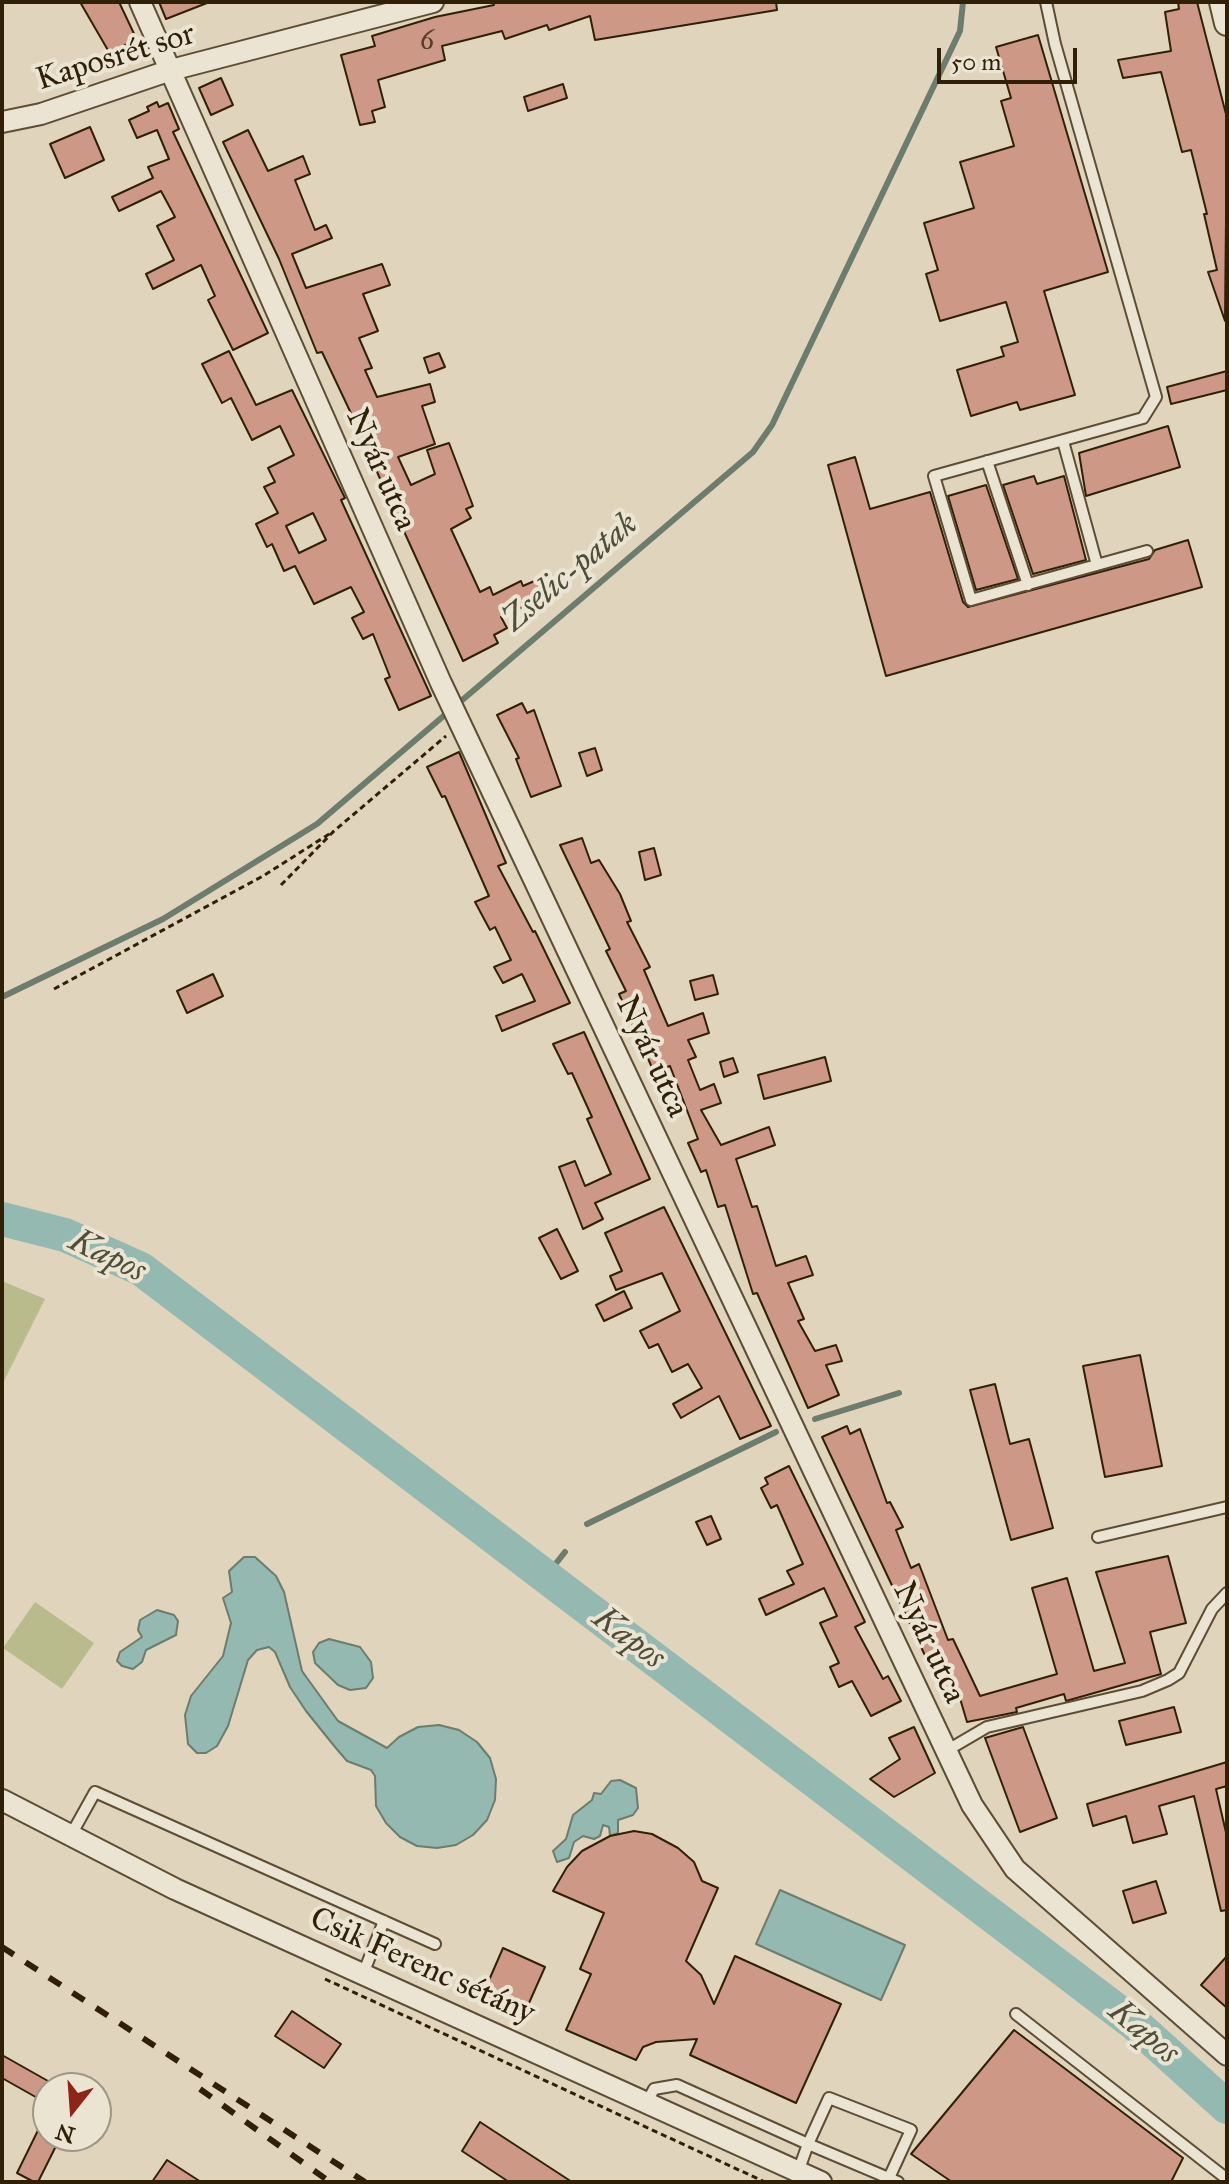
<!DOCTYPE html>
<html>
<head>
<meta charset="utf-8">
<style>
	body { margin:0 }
	#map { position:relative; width:1229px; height:2184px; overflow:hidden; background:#e0d5bc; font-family:"IM FELL Great Primer",serif }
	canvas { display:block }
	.frame { position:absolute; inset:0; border:4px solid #312008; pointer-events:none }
	.north { position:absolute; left:32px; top:2072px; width:80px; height:80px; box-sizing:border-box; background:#ebe4d3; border:2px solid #a19682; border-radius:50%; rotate:197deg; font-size:22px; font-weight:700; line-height:32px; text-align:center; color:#312008 }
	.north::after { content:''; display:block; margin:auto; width:28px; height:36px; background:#8f2418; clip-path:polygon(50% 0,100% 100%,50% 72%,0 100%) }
	.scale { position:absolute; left:937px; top:48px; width:140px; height:36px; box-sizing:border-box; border:4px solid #312008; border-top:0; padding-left:10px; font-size:24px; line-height:28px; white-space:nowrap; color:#312008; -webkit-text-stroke:6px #ebe4d3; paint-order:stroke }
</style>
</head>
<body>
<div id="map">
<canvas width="1229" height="2184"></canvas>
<div class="frame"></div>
<div class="north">N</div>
<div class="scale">50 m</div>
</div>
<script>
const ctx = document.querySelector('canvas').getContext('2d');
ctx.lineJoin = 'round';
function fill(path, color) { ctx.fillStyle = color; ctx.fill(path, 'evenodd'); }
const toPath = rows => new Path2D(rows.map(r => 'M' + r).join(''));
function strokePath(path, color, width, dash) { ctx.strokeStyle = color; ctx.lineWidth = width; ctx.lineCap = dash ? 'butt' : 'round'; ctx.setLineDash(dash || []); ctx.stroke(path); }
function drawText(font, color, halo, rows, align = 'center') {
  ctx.font = font + ' "IM FELL Great Primer",serif'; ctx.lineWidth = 8; ctx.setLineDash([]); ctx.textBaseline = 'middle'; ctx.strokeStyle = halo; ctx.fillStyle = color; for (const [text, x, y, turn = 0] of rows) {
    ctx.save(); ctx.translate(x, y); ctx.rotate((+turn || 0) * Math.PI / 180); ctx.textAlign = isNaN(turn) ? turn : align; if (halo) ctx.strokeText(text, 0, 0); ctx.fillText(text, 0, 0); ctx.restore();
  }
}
fill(toPath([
	[2,1281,45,1299,2,1385],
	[35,1602,94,1643,62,1689,3,1648]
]), '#babb8c');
const water = toPath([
	[244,1557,255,1557,276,1576,284,1592,302,1671,338,1721,387,1748,399,1737,418,1727,439,1725,459,1730,477,1742,490,1758,496,1779,495,1800,487,1820,473,1835,456,1845,437,1848,417,1846,400,1837,386,1823,376,1806,375,1776,371,1770,347,1761,335,1747,306,1711,290,1687,275,1652,269,1647,257,1650,248,1660,228,1726,217,1746,206,1753,197,1753,188,1744,185,1715,191,1696,223,1656,231,1623,223,1598,232,1592,229,1571,244,1557],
	[157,1610,174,1615,178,1621,176,1635,146,1650,142,1662,133,1669,122,1666,117,1661,120,1652,142,1637,138,1630,140,1620,157,1610],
	[329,1639,360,1647,371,1662,373,1678,366,1688,350,1690,338,1685,315,1663,313,1652,319,1643,329,1639],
	[620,1780,636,1788,638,1808,633,1815,618,1820,618,1833,610,1836,609,1827,603,1825,600,1836,594,1839,583,1836,574,1842,569,1858,557,1862,553,1851,566,1839,573,1815,592,1800,594,1793,601,1794,611,1781,620,1780],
	[780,1890,905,1945,881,2000,756,1944,780,1890]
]);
fill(water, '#94b9b0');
strokePath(water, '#6c7c6d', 2);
strokePath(toPath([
	[2,997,163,919,317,824,753,452,772,425,960,31,963,2],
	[815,1419,899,1393],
	[587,1524,776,1432],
	[546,1576,565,1552]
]), '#6c7c6d', 6);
strokePath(toPath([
	[2,1219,65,1235,141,1269,1136,2025,1227,2107]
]), '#94b9b0', 34);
const building = toPath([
	[80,2,119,2,137,40,109,52,80,2],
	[159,2,207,2,207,3,166,19,159,2],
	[493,2,776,2,777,10,595,40,590,16,549,30,547,25,505,39,502,31,442,46,445,60,378,80,385,107,372,111,375,122,360,125,341,55,375,46,372,36,435,17,494,5,493,2],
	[1178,2,1197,2,1227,118,1225,321,1208,272,1217,270,1204,214,1207,214,1191,150,1182,152,1161,72,1123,78,1118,60,1171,51,1165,12,1179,9,1178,2],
	[1038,35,1108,272,1044,291,1075,395,1020,410,1017,402,971,416,957,370,1004,356,1001,347,1018,342,1006,302,940,321,926,274,938,270,924,223,974,208,960,162,1014,146,1001,101,1011,98,996,47,1038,35],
	[221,78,233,105,211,115,199,88,221,78],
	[563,84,567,98,528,111,524,97,563,84],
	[157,102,159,107,168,103,179,129,173,132,268,333,233,350,208,300,215,296,201,265,153,289,146,274,174,260,157,226,175,217,161,191,119,211,112,197,153,178,148,167,169,159,157,130,137,138,129,120,149,111,147,107,157,102],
	[90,127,104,160,65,178,50,144,90,127],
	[248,130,268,171,303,156,310,174,295,180,315,230,326,225,332,238,292,254,306,288,382,264,390,285,363,294,378,331,359,338,372,368,365,370,377,397,430,384,435,402,422,406,435,444,398,457,411,485,435,474,427,450,449,443,473,506,466,509,471,518,451,529,480,592,490,587,493,595,521,581,523,586,539,579,547,595,501,617,507,628,494,635,498,643,463,661,372,461,360,425,357,426,322,352,317,353,279,259,223,142,248,130],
	[229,351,256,405,292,390,345,498,341,500,431,696,399,710,385,679,390,677,373,634,363,639,352,618,364,612,351,587,314,604,295,566,284,571,272,544,267,547,256,524,278,513,264,487,275,482,268,468,294,455,280,426,252,440,231,398,222,403,202,364,229,351],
	[313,513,326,540,299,553,286,526,313,513],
	[439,353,445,367,429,373,424,358,439,353],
	[1227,371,1227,390,1171,404,1167,387,1227,371],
	[1168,426,1180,467,1086,496,1079,453,1168,426],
	[855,457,870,509,930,492,963,602,968,607,1149,559,1155,550,1188,540,1202,587,886,676,828,465,855,457],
	[1034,476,1037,484,1064,476,1086,560,1033,574,1003,485,1034,476],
	[986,485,1018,579,976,590,948,496,986,485],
	[522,703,527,713,534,710,561,786,531,797,516,759,519,758,497,715,522,703],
	[595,748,602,770,587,776,579,753,595,748],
	[459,752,506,863,498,866,533,932,535,931,570,1003,502,1031,496,1016,535,1001,522,974,503,983,494,967,511,960,495,927,490,930,475,902,489,896,445,796,442,797,427,767,459,752],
	[582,838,591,863,599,860,620,894,631,921,627,922,650,967,644,970,668,1026,703,1013,709,1033,688,1040,696,1057,688,1060,700,1090,714,1084,721,1103,701,1110,721,1145,769,1127,775,1145,736,1159,752,1207,757,1206,776,1266,806,1256,813,1275,788,1283,804,1319,798,1321,815,1351,836,1345,842,1361,826,1365,839,1395,808,1408,757,1293,753,1294,725,1205,718,1207,706,1170,701,1172,688,1143,698,1139,670,1066,654,1072,619,994,626,991,606,951,610,949,560,845,582,838],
	[654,848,661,875,645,880,639,852,654,848],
	[213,974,223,996,187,1013,177,991,213,974],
	[713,975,718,994,695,1000,690,981,713,975],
	[584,1032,650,1179,595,1203,603,1219,583,1229,559,1167,575,1161,585,1186,611,1174,587,1119,592,1117,572,1073,568,1074,553,1044,584,1032],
	[825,1057,831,1081,764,1099,758,1075,825,1057],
	[733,1058,738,1072,724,1077,720,1062,733,1058],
	[664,1207,771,1426,740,1439,719,1396,681,1418,673,1404,702,1388,688,1364,672,1372,658,1344,649,1348,640,1331,680,1311,662,1273,616,1290,610,1276,622,1271,605,1233,664,1207],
	[557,1229,578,1271,561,1279,539,1238,557,1229],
	[624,1291,632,1308,604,1321,596,1305,624,1291],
	[1140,1355,1162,1466,1105,1477,1083,1366,1140,1355],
	[995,1384,1010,1444,1029,1439,1053,1528,1011,1540,970,1390,995,1384],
	[847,1426,850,1434,860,1429,887,1503,890,1502,903,1527,896,1530,911,1568,919,1564,948,1640,953,1639,980,1696,1057,1674,1032,1588,1067,1578,1094,1671,1125,1663,1096,1572,1168,1556,1186,1623,1150,1632,1161,1674,1066,1701,1064,1694,1016,1708,1017,1712,967,1722,959,1695,946,1700,822,1437,847,1426],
	[789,1466,865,1622,855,1627,883,1679,888,1676,901,1701,871,1716,852,1681,839,1687,830,1667,839,1663,820,1623,837,1616,824,1588,766,1615,759,1599,794,1584,787,1571,803,1564,777,1505,771,1508,761,1488,768,1484,765,1478,789,1466],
	[711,1516,721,1539,707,1545,696,1522,711,1516],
	[1174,1707,1181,1732,1126,1745,1119,1721,1174,1707],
	[914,1727,935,1773,894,1797,870,1779,900,1759,889,1738,914,1727],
	[1023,1727,1057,1818,1020,1832,985,1738,1023,1727],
	[1227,1762,1227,1786,1216,1789,1227,1837,1227,1910,1221,1911,1194,1796,1159,1806,1167,1834,1133,1843,1126,1816,1093,1826,1087,1804,1227,1762],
	[634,1831,652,1834,678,1848,694,1862,702,1881,718,1888,686,1961,701,1975,714,2004,735,1956,841,2004,796,2103,690,2055,697,2039,656,2042,643,2047,636,2060,566,2030,591,1974,580,1969,604,1913,553,1891,567,1867,582,1851,610,1836,634,1831],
	[1156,1881,1166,1913,1133,1923,1123,1891,1156,1881],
	[503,1948,545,1967,525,2012,483,1994,503,1948],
	[1227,1956,1227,2008,1201,1985,1227,1956],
	[292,2011,341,2044,324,2068,275,2036,292,2011],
	[1014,2030,1183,2158,1171,2182,952,2182,911,2154,1014,2030],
	[2,2055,48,2081,48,2104,2,2078,2,2055],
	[48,2110,48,2136,61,2136,38,2182,34,2182,17,2173,48,2110],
	[480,2122,572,2182,509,2182,462,2151,480,2122],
	[167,2160,201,2182,152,2182,167,2160]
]);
fill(building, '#ce9886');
strokePath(building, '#312008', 2);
const service = toPath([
	[1046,2,1055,44,1156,397,1143,418,934,476,971,600,1147,551],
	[1063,441,1097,565],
	[987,461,1028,585],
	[1098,1537,1227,1507],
	[946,1751,987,1727,1142,1691,1168,1680,1179,1673,1212,1609,1227,1593],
	[71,1835,95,1792,435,1944],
	[363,1974,384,1921],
	[1016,2014,1227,2179],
	[647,2102,654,2089,677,2085,808,2144,798,2172],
	[889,2178,911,2130,829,2098,808,2144,898,2182]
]);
const minor = toPath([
	[140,2,441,683,972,1805,1015,1869,1227,2055],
	[2,122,41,114,171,70,433,2],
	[2,1800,175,1889,821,2182]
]);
const tertiary = toPath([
	[1222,2,1227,23]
]);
strokePath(service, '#5d4d35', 14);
strokePath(minor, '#5d4d35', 24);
strokePath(tertiary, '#5d4d35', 28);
strokePath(toPath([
	[281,885,334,831,446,736],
	[54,989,263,876,334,831],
	[325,1979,765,2182]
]), '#312008', 3, [6, 4]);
strokePath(service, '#ebe4d3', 10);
strokePath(minor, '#ebe4d3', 20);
strokePath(tertiary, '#ebe4d3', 24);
strokePath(toPath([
	[2,1947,365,2182],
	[200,2089,330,2182]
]), '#312008', 6, [14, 14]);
drawText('28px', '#583e28', null, [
	["6",427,42]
]);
drawText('32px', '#312008', '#ebe4d3', [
	["Kaposrét sor",116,58,-17],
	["Nyár utca",380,470,66],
	["Nyár utca",651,1057,65],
	["Nyár utca",928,1643,65],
	["Csik Ferenc sétány",422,1967,24]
]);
drawText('italic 34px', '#4f4e3a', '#ebe4d3', [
	["Zselic-patak",571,573,-40],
	["Kapos",107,1257,26],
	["Kapos",628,1639,37],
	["Kapos",1143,2033,40]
]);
</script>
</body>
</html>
